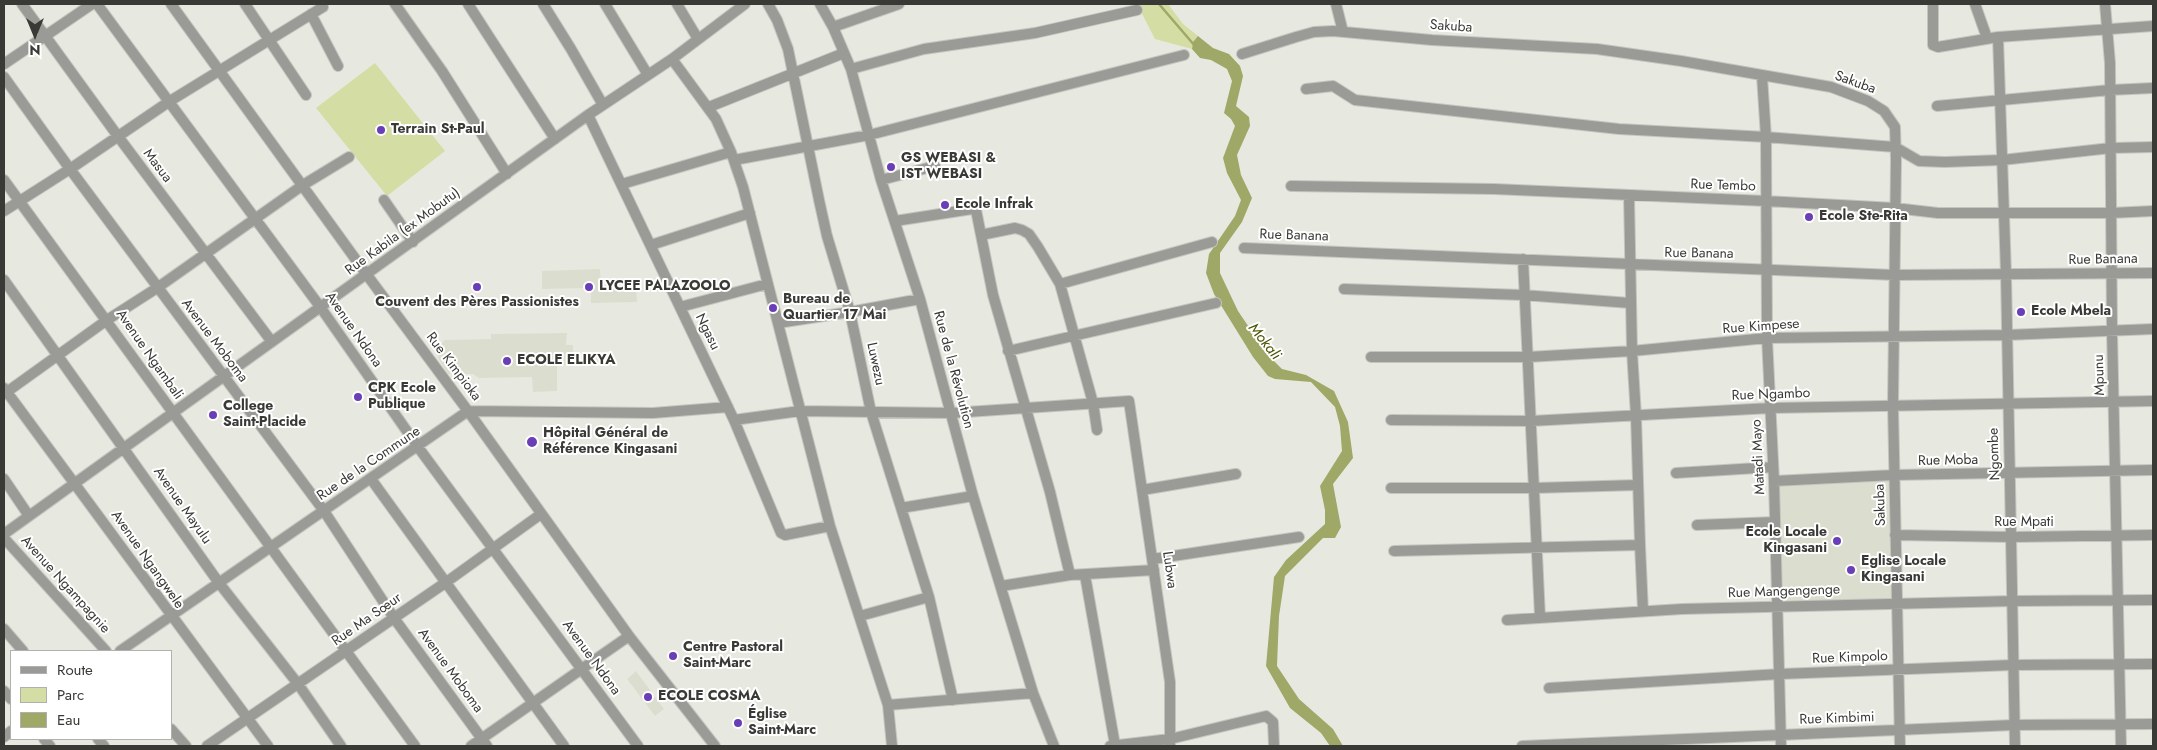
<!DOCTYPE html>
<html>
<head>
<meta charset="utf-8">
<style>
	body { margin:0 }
	#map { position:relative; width:2157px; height:750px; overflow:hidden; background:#e7e9e0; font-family:Jost,sans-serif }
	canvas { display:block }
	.frame { position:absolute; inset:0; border:5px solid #393a36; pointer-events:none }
	.legend { position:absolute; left:10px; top:650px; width:162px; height:90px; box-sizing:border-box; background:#fff; border:1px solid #b0b0af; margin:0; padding:6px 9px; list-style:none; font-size:15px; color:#393a36 }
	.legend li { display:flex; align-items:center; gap:10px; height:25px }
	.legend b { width:25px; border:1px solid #b0b0af }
	.north { position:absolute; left:10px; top:10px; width:50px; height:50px; -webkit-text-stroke:4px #fff; paint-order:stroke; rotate:180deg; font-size:14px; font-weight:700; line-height:20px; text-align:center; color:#393a36 }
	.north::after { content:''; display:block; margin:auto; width:18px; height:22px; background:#393a36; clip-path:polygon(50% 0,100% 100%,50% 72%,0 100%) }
</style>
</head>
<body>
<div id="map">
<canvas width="2157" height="750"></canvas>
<div class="frame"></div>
<ul class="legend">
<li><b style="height:6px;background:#9a9b97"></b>Route</li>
<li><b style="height:14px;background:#d4dda4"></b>Parc</li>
<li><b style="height:14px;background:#9fa866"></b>Eau</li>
</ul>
<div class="north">N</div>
</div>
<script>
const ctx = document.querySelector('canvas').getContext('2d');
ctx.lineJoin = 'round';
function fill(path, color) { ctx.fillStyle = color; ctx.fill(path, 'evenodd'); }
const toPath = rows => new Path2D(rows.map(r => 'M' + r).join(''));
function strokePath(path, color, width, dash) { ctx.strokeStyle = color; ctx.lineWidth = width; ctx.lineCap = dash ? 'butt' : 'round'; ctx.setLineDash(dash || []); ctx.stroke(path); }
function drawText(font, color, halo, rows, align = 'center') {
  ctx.font = font + ' Jost,sans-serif'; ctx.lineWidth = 4; ctx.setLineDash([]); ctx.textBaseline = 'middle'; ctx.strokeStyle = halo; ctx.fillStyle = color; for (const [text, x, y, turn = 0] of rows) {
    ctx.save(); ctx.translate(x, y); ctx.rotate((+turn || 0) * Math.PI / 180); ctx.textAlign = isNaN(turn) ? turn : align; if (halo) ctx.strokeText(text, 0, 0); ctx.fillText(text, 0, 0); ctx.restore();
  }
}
fill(toPath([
	[600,269,601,285,636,284,637,302,591,303,591,288,542,289,542,271],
	[567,333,566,345,573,345,573,365,557,365,557,391,533,392,532,377,479,378,473,374,448,374,438,358,439,348,444,340,491,339,491,334],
	[1892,479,1893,600,1783,600,1779,482],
	[636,671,664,709,655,716,627,679]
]), '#dbdece');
fill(toPath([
	[1137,4,1168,4,1183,24,1198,36,1193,42,1192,49,1155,39],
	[375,63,445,151,387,196,316,108]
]), '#d4dda4');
fill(toPath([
	[1198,36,1213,48,1229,54,1240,66,1243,76,1236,106,1249,117,1250,126,1237,155,1241,175,1252,198,1242,222,1220,253,1220,273,1238,311,1267,354,1282,369,1306,375,1334,391,1348,422,1353,458,1333,484,1341,527,1335,538,1323,538,1285,576,1279,616,1277,666,1299,699,1333,729,1343,746,1330,746,1321,733,1290,708,1266,666,1274,577,1286,560,1325,524,1325,510,1320,486,1342,451,1340,426,1335,407,1311,382,1275,379,1268,376,1253,357,1214,294,1206,273,1209,254,1235,216,1241,200,1227,173,1223,158,1235,126,1231,119,1224,113,1232,81,1227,69,1211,60,1200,58,1192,49,1193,42]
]), '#9fa866');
strokePath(toPath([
	[1159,4,1195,46]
]), '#9fa866', 2.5);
const minor = toPath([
	[22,4,117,135,272,342],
	[97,4,321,308,418,447,638,746],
	[171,4,367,275,468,411,629,636,715,746],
	[245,4,306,95],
	[395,4,442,71,507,174],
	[468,4,555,139],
	[543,4,571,49,603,105],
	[605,4,648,75],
	[677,4,698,39],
	[768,4,777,20,788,49,819,200,827,236,850,312,871,412,929,597,953,700],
	[820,4,833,27,851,69,881,180,920,299,973,496,1033,693,1054,746],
	[1336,4,1343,32],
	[1933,4,1933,45,1938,47,1998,37,2153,26],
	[1975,4,1987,38],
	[2105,4,2110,63,2112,331,2121,746],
	[311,14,338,66],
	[833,27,899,4],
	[1998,37,2006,274,2015,746],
	[1242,54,1296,37,1314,32,1333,31,1432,40,1597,49,1681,61,1831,87,1868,101,1884,111,1895,127,1896,160,1893,405,1900,746],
	[672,59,716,119,731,152,743,187,830,526,888,705,892,746],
	[4,64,92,4],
	[851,69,924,49,1035,33,1137,10],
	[1762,76,1766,137,1767,338,1774,481,1781,746],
	[4,77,70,169,324,511,394,618,487,746],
	[1306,89,1333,86,1355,100,1619,129,1766,137,1895,147,1919,161,1945,162,2002,160,2111,148,2153,147],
	[1937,106,2110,90,2153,88],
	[709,107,844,53],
	[588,115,734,420,781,533,785,535,830,526],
	[734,160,869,135,1184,55],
	[4,180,415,746],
	[881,180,935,166],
	[622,184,731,152],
	[1291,186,1494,189,1766,201,1895,208,1938,213,2111,213,2153,211],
	[384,200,413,242],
	[4,211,70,169,170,101,323,7,321,4],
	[895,221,972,209,976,210,993,295,1050,492,1070,575],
	[981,235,1015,228,1022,230,1029,234,1038,247,1060,284,1093,403,1097,430],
	[651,245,750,213],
	[1244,248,1895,275,2153,273],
	[1523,259,1540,617],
	[4,280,219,583,298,684,341,746],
	[1060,284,1212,242],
	[1344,289,1523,295,1630,303],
	[680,307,767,284],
	[778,323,850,312,920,299],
	[1008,351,1216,303],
	[1371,357,1528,357,1632,351,1767,338,2007,335,2153,329],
	[4,388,268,746],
	[4,394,107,320,157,288,303,185,349,157],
	[734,420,800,411,952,413,1129,401,1170,682,1170,746],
	[1391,420,1531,421,1771,408,2153,401],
	[1676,473,1773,467],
	[4,479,29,516],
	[371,479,564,746],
	[1774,481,1894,475,2153,470],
	[1391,488,1534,488,1638,485],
	[1142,490,1236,474],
	[901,508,973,496],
	[1697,525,1775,522],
	[4,534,588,115,672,59,745,4],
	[1895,535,2011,537,2153,535],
	[4,538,106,651],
	[1640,545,1643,611],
	[1394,551,1640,545,1636,416,1632,351,1629,196],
	[1153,559,1299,537],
	[1085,575,1115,745],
	[1001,586,1070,575,1154,570],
	[860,616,929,597],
	[1507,620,1682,609,2013,601,2153,600],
	[4,629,23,651],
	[120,651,468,411,653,413,728,407],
	[1549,688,1780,674,2013,665,2153,664],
	[4,691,11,699],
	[888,705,1033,693],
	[171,729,186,746],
	[4,737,11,731],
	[44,739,50,746],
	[98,739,104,746],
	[207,746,445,583,541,514],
	[471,746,629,636],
	[1110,746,1170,739,1266,716,1273,722,1274,746],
	[1522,746,2014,725,2153,724]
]);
strokePath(minor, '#c4c6be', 12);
strokePath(minor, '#9a9b97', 10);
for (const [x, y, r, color] of [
	[381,130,5,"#693eb6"],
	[891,167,5,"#693eb6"],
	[945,205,5,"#693eb6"],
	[1809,217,5,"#693eb6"],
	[477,287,5,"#693eb6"],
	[589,287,5,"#693eb6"],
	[773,308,5,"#693eb6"],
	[2021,312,5,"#693eb6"],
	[507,361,5,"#693eb6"],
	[358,397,5,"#693eb6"],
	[213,415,5,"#693eb6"],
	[532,442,6,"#693eb6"],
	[1837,541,5,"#693eb6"],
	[1851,570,5,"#693eb6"],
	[673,656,5,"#693eb6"],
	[648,697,5,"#693eb6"],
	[738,723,5,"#693eb6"]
]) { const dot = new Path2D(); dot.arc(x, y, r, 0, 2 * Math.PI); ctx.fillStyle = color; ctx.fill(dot); strokePath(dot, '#fff', 2); }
drawText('14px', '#393a36', '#fff', [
	["Sakuba",1451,27,4],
	["Sakuba",1855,83,20],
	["Masua",157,166,53],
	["Rue Tembo",1723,186,2],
	["Rue Kabila (ex Mobutu)",403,232,-36],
	["Rue Banana",1294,236,2],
	["Rue Banana",1699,254,1],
	["Rue Banana",2103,260,-1],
	["Rue Kimpese",1761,327,-4],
	["Avenue Ndona",353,330,55],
	["Ngasu",707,332,64],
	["Avenue Moboma",214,341,53],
	["Avenue Ngambali",149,355,55],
	["Luwezu",875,364,78],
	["Rue Kimpioka",453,367,53],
	["Rue de la Révolution",953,370,75],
	["Mpunu",2100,375,-92],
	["Rue Ngambo",1771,395,-2],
	["Ngombe",1995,454,-92],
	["Matadi Mayo",1759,457,-93],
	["Rue Moba",1948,461,-1],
	["Rue de la Commune",369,464,-34],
	["Sakuba",1881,505,-92],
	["Avenue Mayulu",182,506,55],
	["Rue Mpati",2024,523],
	["Avenue Ngangwele",147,560,55],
	["Lubwa",1169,570,82],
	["Avenue Ngampagnie",65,585,48],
	["Rue Mangengenge",1784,592,-2],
	["Rue Ma Sœur",367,620,-35],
	["Avenue Ndona",591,658,54],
	["Rue Kimpolo",1850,658,-2],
	["Avenue Moboma",450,671,54],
	["Rue Kimbimi",1837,719,-2]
]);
drawText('bold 14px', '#393a36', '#fff', [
	["Terrain St-Paul",391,130],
	["GS WEBASI &",901,159],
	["IST WEBASI",901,175],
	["Ecole Infrak",955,205],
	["Ecole Ste-Rita",1819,217],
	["LYCEE PALAZOOLO",599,287],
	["Bureau de",783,300],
	["Quartier 17 Mai",783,316],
	["Couvent des Pères Passionistes",477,303,"center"],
	["Ecole Mbela",2031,312],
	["ECOLE ELIKYA",517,361],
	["CPK Ecole",368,389],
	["Publique",368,405],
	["College",223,407],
	["Saint-Placide",223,423],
	["Hôpital Général de",543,434],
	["Référence Kingasani",543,450],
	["Ecole Locale",1827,533,"right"],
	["Kingasani",1827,549,"right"],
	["Eglise Locale",1861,562],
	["Kingasani",1861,578],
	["Centre Pastoral",683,648],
	["Saint-Marc",683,664],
	["ECOLE COSMA",658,697],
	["Église",748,715],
	["Saint-Marc",748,731]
], 'left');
drawText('italic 15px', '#4c5300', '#fff', [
	["Mokali",1264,342,51]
]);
</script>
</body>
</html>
